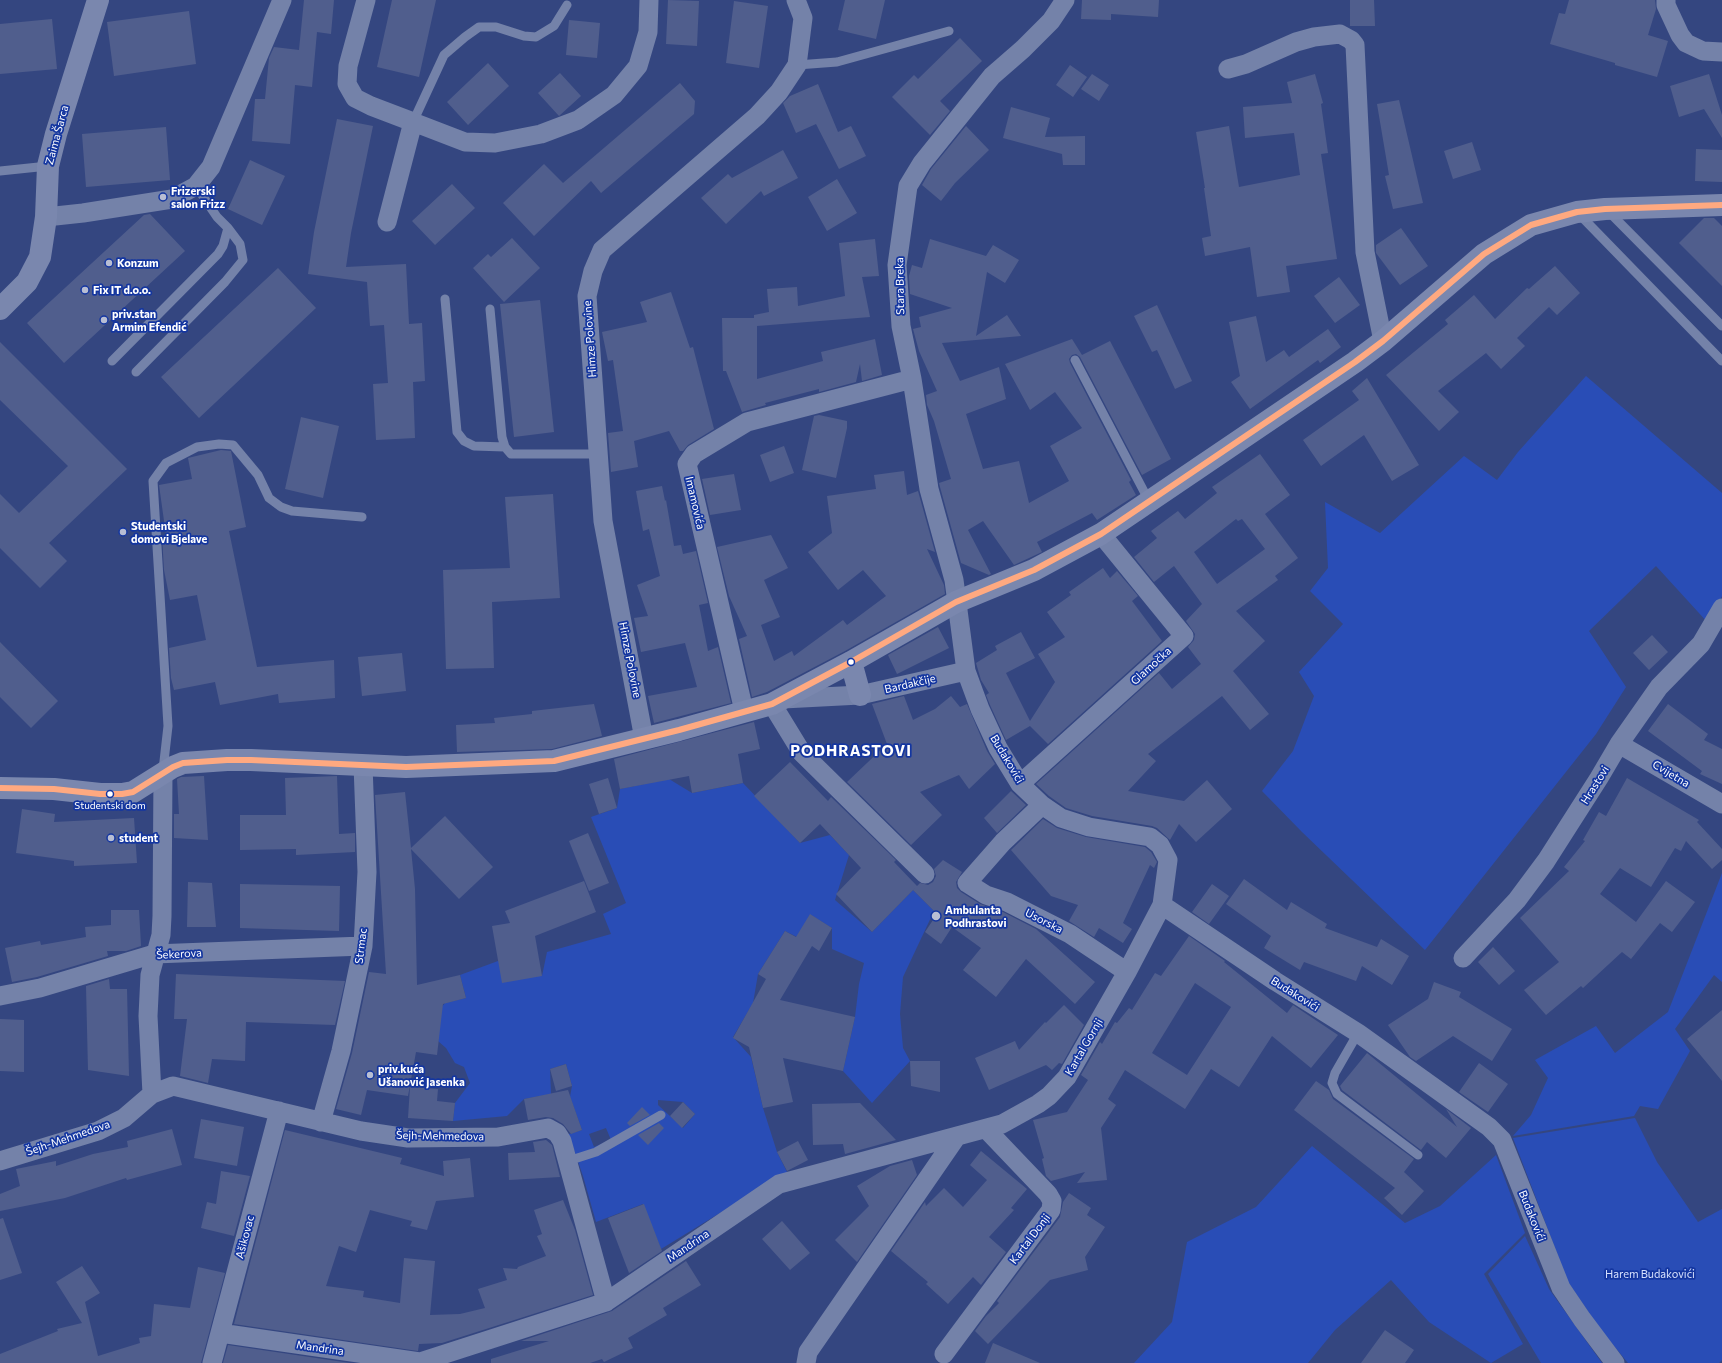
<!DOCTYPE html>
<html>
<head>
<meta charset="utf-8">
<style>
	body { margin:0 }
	canvas { display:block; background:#344680 }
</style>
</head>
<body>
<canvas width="1722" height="1363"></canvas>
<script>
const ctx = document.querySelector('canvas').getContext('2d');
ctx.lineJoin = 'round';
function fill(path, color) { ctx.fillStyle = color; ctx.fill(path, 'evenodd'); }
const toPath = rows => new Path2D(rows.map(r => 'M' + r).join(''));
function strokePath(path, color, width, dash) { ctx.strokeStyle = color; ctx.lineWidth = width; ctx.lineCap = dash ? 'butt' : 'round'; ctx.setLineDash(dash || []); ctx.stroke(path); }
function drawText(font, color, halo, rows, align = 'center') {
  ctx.font = font + ' Commissioner,sans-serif'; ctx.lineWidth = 3.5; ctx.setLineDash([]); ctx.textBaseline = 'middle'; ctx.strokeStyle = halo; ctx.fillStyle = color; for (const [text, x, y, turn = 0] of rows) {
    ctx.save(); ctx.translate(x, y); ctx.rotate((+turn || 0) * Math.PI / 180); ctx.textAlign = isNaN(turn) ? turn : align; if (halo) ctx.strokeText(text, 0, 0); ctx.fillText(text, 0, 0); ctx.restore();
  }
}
fill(toPath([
	[1586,376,1722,493,1722,596,1709,624,1656,566,1589,631,1626,687,1596,734,1425,950,1302,832,1262,791,1293,751,1314,696,1299,672,1343,624,1310,591,1328,568,1325,502,1380,533,1464,456,1497,480,1518,452],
	[669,779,692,793,743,783,800,843,830,835,849,855,835,900,872,932,913,890,934,911,903,977,900,1014,903,1048,910,1061,872,1103,843,1071,855,1017,859,984,864,963,832,949,832,928,811,915,797,937,785,931,758,974,753,1003,733,1037,751,1057,763,1108,777,1152,787,1172,661,1249,643,1204,596,1222,583,1176,574,1150,566,1135,582,1130,570,1097,572,1086,566,1064,550,1069,551,1094,524,1099,507,1116,453,1121,455,1103,470,1083,464,1067,455,1063,446,1048,438,1041,440,1009,445,1003,466,998,460,975,498,961,542,976,547,952,611,934,603,914,626,903,591,817,617,808,620,789],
	[658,1100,683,1102,695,1114,683,1128,658,1105],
	[606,1128,611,1140,594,1147,589,1134],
	[1722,873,1722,982,1714,975,1675,1029,1690,1051,1658,1109,1640,1106,1634,1116,1513,1136,1531,1115,1548,1078,1535,1060,1596,1026,1615,1053,1668,1012],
	[1635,1118,1657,1162,1698,1222,1722,1209,1722,1360,1719,1363,1628,1363,1600,1329,1568,1282,1513,1138],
	[1312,1146,1405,1223,1440,1206,1496,1155,1525,1233,1484,1274,1523,1344,1491,1363,1429,1322,1391,1280,1335,1330,1308,1363,1134,1363,1172,1322,1187,1242,1256,1207],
	[1525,1236,1549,1289,1602,1363,1541,1363,1488,1274]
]), '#294db6');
fill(toPath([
	[304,0,334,0,331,34,317,32,312,87,295,85,290,144,252,141,255,99,265,99,269,58,274,47,299,50],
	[392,0,436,0,419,77,377,67],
	[668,0,699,1,697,46,666,44],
	[845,0,885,0,876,39,838,30],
	[1082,0,1159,0,1158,17,1111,14,1111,20,1081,19],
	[1350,0,1374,0,1375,26,1350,26],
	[1569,0,1655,0,1656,9,1648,35,1668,41,1657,77,1615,65,1615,63,1550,44,1559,13,1565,14],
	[734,1,768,6,759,68,726,63],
	[189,11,196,64,114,76,107,22],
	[52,19,57,69,0,74,0,24],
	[569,20,600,23,597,58,566,55],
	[960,38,982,61,940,101,950,111,930,135,892,97,914,75,918,79],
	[488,63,509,86,468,125,447,102],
	[1070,65,1087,77,1073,97,1056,85],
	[560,73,581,96,559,116,538,93],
	[1092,74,1109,85,1099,101,1081,89],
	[1315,74,1323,103,1321,104,1328,153,1321,154,1337,259,1286,266,1290,292,1257,297,1250,247,1205,256,1202,238,1211,236,1204,188,1205,188,1196,132,1229,126,1239,187,1300,175,1294,133,1245,138,1243,107,1292,103,1287,82],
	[1709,74,1722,115,1722,138,1704,109,1679,117,1670,86],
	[680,83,695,101,694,114,601,193,591,181,534,236,503,203,544,164,563,183],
	[818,84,838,132,851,126,866,156,839,169,816,124,796,133,783,103,790,96],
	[1399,100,1423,203,1393,209,1385,176,1389,175,1377,104],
	[1011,107,1050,118,1045,137,1085,136,1085,165,1063,165,1062,154,1003,138],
	[337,119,373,126,351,233,346,267,406,264,409,324,422,323,425,381,413,382,415,438,376,440,373,384,388,383,384,325,370,326,367,282,308,274,314,232],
	[966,126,989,150,955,183,941,201,922,185,931,169],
	[166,127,170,180,86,187,82,134],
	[1472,142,1481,170,1453,179,1444,151],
	[1696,149,1722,150,1722,182,1695,181],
	[783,150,798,178,764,196,761,191,726,224,701,198,728,174,732,178],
	[250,160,285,176,262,225,228,209],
	[837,179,857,213,827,231,808,197],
	[452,184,475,208,435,245,412,221],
	[150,214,185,251,64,363,27,323,144,215],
	[1704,218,1714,218,1722,226,1722,286,1679,243],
	[1401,228,1428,266,1400,285,1376,253,1376,245],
	[512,238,540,268,504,302,473,268,488,254,491,257],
	[875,239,879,276,862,277,870,317,757,326,757,379,823,361,821,352,875,339,882,375,862,381,860,364,856,382,819,392,819,389,765,403,766,405,742,412,726,371,723,371,722,318,754,318,754,315,769,312,767,289,797,287,798,306,845,296,839,243],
	[930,239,986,256,993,245,1019,260,1005,283,987,272,976,336,1007,315,1021,336,942,343,960,381,999,367,1006,399,966,414,983,469,1019,461,1029,503,1069,481,1050,446,1082,428,1055,392,1030,410,1005,364,1072,339,1082,355,1110,341,1171,459,1142,475,1080,357,1076,354,1072,355,1069,359,1070,363,1131,480,1129,482,1136,495,1097,520,1092,513,1037,542,1042,552,1014,565,983,521,968,530,991,574,989,575,961,563,940,487,939,483,951,479,934,421,927,405,926,395,937,391,919,351,913,329,921,327,919,317,952,308,910,294,909,276,912,265,922,268],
	[1555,266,1580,293,1557,315,1549,307,1517,338,1525,346,1501,369,1486,353,1438,391,1459,412,1439,431,1386,375,1448,324,1445,320,1474,295,1495,319,1527,288,1529,289],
	[278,268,316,308,199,418,161,377],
	[1339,277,1360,305,1335,323,1314,296],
	[671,292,690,348,693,347,714,429,688,445,683,451,680,451,669,431,634,441,638,467,611,472,608,433,623,431,613,360,608,361,602,332,647,322,640,302],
	[540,300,554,432,514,437,500,304],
	[1157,305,1192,381,1175,389,1157,350,1152,352,1134,316],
	[1256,316,1266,362,1284,350,1289,357,1328,329,1341,347,1320,363,1318,360,1250,409,1231,382,1240,376,1229,322],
	[0,342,127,469,49,543,67,561,40,588,0,548,0,494,19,513,68,466,0,400],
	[1367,378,1419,465,1392,481,1364,435,1321,466,1303,440,1359,400,1352,391],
	[819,415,847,421,847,428,836,478,802,470,814,416],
	[301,417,339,426,323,498,285,489],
	[784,446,794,473,770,482,760,455],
	[221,450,231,451,246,527,229,531,257,667,334,660,335,698,279,703,278,694,220,705,215,682,174,690,171,678,169,648,206,640,197,595,170,600,164,570,162,536,166,535,159,485,192,479,188,458],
	[1260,454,1290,495,1265,514,1298,558,1275,576,1278,580,1236,611,1265,641,1233,671,1269,714,1250,730,1222,696,1148,754,1156,761,1128,791,1184,801,1207,780,1232,809,1196,842,1179,824,1170,840,1157,828,1152,826,1092,816,1066,808,1049,796,1036,784,1159,673,1172,689,1201,664,1188,647,1194,640,1195,634,1186,621,1202,604,1174,566,1154,582,1134,557,1157,538,1151,531,1178,511,1185,519,1217,493,1212,487],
	[1236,519,1238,521,1242,519,1265,549,1217,584,1194,552],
	[904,471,907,495,918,491,935,552,927,549,944,585,945,594,845,651,767,692,752,697,739,639,747,636,729,596,717,547,771,535,788,568,764,580,780,617,761,625,774,661,792,651,794,656,843,620,847,625,886,596,863,570,838,590,808,552,832,533,827,496,876,489,874,475],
	[734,474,741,510,710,515,702,479],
	[662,486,665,501,666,500,674,546,681,545,683,554,696,551,708,603,699,605,708,651,718,647,731,703,654,723,648,696,697,687,685,643,641,652,634,618,648,616,637,585,660,576,649,529,643,531,636,491],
	[553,494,560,598,492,602,494,668,446,669,443,570,510,568,505,497],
	[1103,568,1110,578,1117,571,1138,596,1132,601,1162,641,1048,744,1030,726,1006,740,990,705,986,695,989,693,981,680,976,663,997,650,995,646,1021,632,1035,658,1006,673,1030,721,1055,682,1038,654,1065,637,1047,612,1071,595,1069,592],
	[938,627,949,648,897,674,888,655],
	[1652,635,1668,652,1649,670,1633,653],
	[0,642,58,701,31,728,0,697],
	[402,653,406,691,362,696,358,657],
	[904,696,913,720,935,709,951,696,960,707,967,704,987,751,995,764,969,789,959,775,920,792,942,815,911,845,847,782,887,744,872,704],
	[594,704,602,736,552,749,457,752,456,725,495,723,494,718,532,714,532,711],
	[1668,704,1708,734,1704,740,1722,749,1722,784,1700,774,1702,771,1648,731],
	[754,722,760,749,738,754,743,783,692,793,689,776,620,789,614,759],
	[790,762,828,801,831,797,896,860,894,862,917,886,872,932,836,894,861,868,820,824,800,843,754,796],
	[204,776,208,840,174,838,174,814,179,814,177,779,181,777],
	[337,776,339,834,355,833,355,852,296,855,296,849,240,850,240,815,286,815,285,778],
	[608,778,617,808,599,814,589,784],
	[1627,778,1699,820,1697,822,1722,849,1722,860,1712,869,1686,841,1681,851,1675,848,1651,887,1620,868,1600,894,1636,922,1666,881,1695,902,1672,932,1660,923,1631,959,1622,952,1583,988,1581,986,1546,1015,1524,990,1559,962,1520,918,1569,871,1564,867,1585,841,1583,840,1599,812,1606,816],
	[1011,791,1026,805,997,833,984,818],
	[405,792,411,848,445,816,493,867,459,899,411,849,415,889,417,985,460,975,466,998,443,1004,437,1055,416,1052,408,1096,367,1090,361,1115,336,1109,352,1053,369,972,386,974,375,795],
	[22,809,55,814,54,822,134,818,137,863,74,866,74,861,16,853],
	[1043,819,1057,828,1086,837,1145,847,1151,852,1157,862,1154,868,1150,865,1123,923,1132,929,1123,943,1099,928,1094,937,1069,921,1078,905,1051,896,1011,850],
	[588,833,609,883,589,891,569,841],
	[943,860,962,872,956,882,957,888,961,892,980,904,1003,912,1036,929,1095,982,1075,1004,1026,959,996,997,963,970,981,948,952,927,941,944,925,932,937,914,913,890,920,883,928,885,933,882,936,876,934,869],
	[1244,879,1287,910,1291,902,1327,924,1325,928,1377,947,1381,939,1409,956,1392,985,1362,966,1356,981,1304,962,1300,970,1264,948,1271,936,1226,904],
	[584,881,596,912,535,936,542,976,502,983,492,926,510,923,505,911],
	[188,882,212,883,216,927,187,927],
	[240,884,340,886,339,931,240,928],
	[1212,884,1229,896,1209,924,1192,912],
	[111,910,139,910,141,946,126,951,107,951,108,956,37,977,12,982,5,948,40,941,41,945,86,937,85,927,111,925],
	[810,914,832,928,819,951,812,946,780,1000,855,1017,843,1071,783,1058,793,1102,763,1108,749,1047,733,1038,766,979,758,974,785,931,796,937],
	[1189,936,1225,961,1224,962,1287,1013,1293,1005,1338,1035,1311,1068,1272,1036,1239,1087,1211,1069,1185,1109,1125,1070,1108,1099,1116,1105,1101,1128,1107,1180,1077,1183,1085,1172,1051,1181,1046,1176,1042,1159,1044,1158,1033,1120,1067,1112,1088,1080,1081,1075,1100,1042,1102,1044,1115,1022,1117,1023,1129,1008,1132,1010,1155,973,1161,976],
	[1195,983,1231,1007,1187,1075,1152,1053],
	[1493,947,1515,971,1499,985,1478,962],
	[176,974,345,981,335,1025,246,1022,245,1061,212,1059,208,1083,180,1076,187,1019,174,1019],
	[109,979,110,989,127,989,129,1076,88,1070,86,986],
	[1434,982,1461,992,1459,997,1512,1029,1492,1061,1453,1036,1416,1061,1410,1057,1388,1025,1428,999],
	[1064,1005,1084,1025,1062,1064,1059,1063,1052,1070,1046,1065,989,1090,975,1058,1015,1041,1019,1050,1045,1022,1046,1023],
	[1722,1010,1722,1081,1687,1039],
	[0,1019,24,1020,24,1072,0,1071],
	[1367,1053,1457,1127,1446,1109,1471,1128,1446,1158,1427,1142,1421,1150,1342,1090,1340,1086],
	[910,1061,940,1061,940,1092,911,1086],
	[1479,1063,1508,1084,1488,1112,1459,1092],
	[566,1064,572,1086,556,1091,550,1069],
	[1316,1081,1329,1090,1333,1099,1414,1159,1404,1172,1424,1191,1402,1215,1384,1198,1395,1188,1294,1110],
	[410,1087,438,1089,437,1101,455,1103,453,1121,408,1118],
	[568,1090,582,1130,571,1134,563,1124,553,1118,546,1117,528,1120,524,1099],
	[683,1102,695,1114,682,1128,670,1116],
	[860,1103,896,1140,845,1154,843,1144,813,1145,812,1104],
	[642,1107,650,1115,630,1126,627,1123],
	[201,1119,244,1127,237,1166,194,1158],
	[659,1123,664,1128,648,1145,638,1135],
	[172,1129,182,1165,127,1180,126,1178,65,1198,0,1211,0,1194,20,1186,16,1169,56,1161,56,1166,93,1154,128,1147,127,1141],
	[285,1130,402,1158,400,1164,444,1176,443,1161,470,1158,474,1197,436,1201,427,1230,410,1226,412,1221,370,1210,356,1252,339,1246,326,1286,364,1291,363,1297,400,1303,404,1258,435,1261,430,1315,460,1314,485,1308,478,1289,507,1280,503,1268,517,1269,518,1267,546,1256,537,1236,542,1234,534,1210,563,1200,575,1230,593,1295,442,1343,419,1344,418,1351,234,1324],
	[546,1140,552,1145,560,1177,509,1180,508,1153,535,1152,533,1142],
	[798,1141,808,1160,787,1171,777,1152],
	[981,1151,1027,1189,1011,1208,1014,1210,989,1237,1006,1252,981,1285,973,1277,948,1304,926,1284,928,1282,891,1251,925,1202,926,1206,944,1188,963,1207,987,1180,970,1165],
	[912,1160,917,1175,857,1262,835,1240,869,1206,857,1186,890,1166],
	[221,1171,250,1176,234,1236,201,1228,207,1202,216,1204],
	[1069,1193,1091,1208,1087,1215,1105,1227,1085,1257,1088,1270,1050,1280,988,1344,975,1331,986,1316,999,1303,997,1301,1060,1217,1063,1202],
	[644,1204,662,1251,629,1273,608,1218],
	[3,1218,22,1273,0,1280,0,1219],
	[782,1221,810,1253,790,1270,762,1239],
	[686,1261,701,1285,663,1308,667,1315,628,1338,633,1348,604,1362,602,1359,590,1363,491,1363,491,1359,549,1341,521,1341,612,1311],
	[82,1266,100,1293,85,1302,98,1356,140,1343,139,1338,151,1336,154,1304,190,1308,198,1267,225,1273,201,1363,0,1363,0,1354,58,1331,57,1329,82,1323,56,1282],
	[1385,1330,1414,1350,1405,1363,1361,1363],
	[993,1343,1040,1363,985,1363],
	[228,1345,350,1363,223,1363]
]), '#505e8d');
strokePath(toPath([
	[797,65,837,62,949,31],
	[413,122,444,55,465,37,479,27,496,27,524,36,536,37,554,26,567,5],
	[0,171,48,166],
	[1609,212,1722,326],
	[1578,213,1722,361],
	[445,299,457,432,464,441,474,446,505,447],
	[490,309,502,437,505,447,511,454,598,454],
	[1075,360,1149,501],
	[112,361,218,254,223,246,228,228,217,217,196,186],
	[136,372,225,282,243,260,240,244,228,228],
	[163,770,168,726,153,481,166,463,197,447,219,444,233,445,258,475,269,498,281,507,292,511,362,517],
	[1358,1033,1335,1073,1332,1083,1337,1094,1418,1155],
	[568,1161,596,1152,661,1115]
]), '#7482a9', 9);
strokePath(toPath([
	[366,0,348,66,347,84,355,98,371,106,413,122,387,222],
	[1065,0,1051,21,1023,49,992,76,922,163,908,186,897,265,901,326,912,379,929,489,954,580,966,671,980,709,998,748,1020,784,1042,805,1061,818,1089,827,1150,837,1160,845,1168,860,1162,905,1275,981,1358,1033,1489,1127,1502,1140,1561,1288,1582,1319,1615,1363],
	[1666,0,1666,5,1680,35,1686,43,1703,51,1722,52],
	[1228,69,1246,64,1296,42,1314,37,1340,34,1351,40,1355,45,1365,252,1383,341],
	[413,122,465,142,495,143,541,134,578,120,614,95,638,66,648,32,649,0],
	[46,217,83,213,172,199,196,186,211,167,282,0],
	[783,699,860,695,966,671],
	[772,704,802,753,925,874],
	[744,711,687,464,694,454,747,422,912,379],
	[644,739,603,521,587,296,593,271,602,250,757,116,779,92,797,65,803,18,796,0],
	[1619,744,1722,804],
	[1020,784,1184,636,1101,534],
	[1042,805,1003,842,967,883,986,895,1007,902,1070,934,1127,972],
	[1463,958,1517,900,1546,861,1599,778,1619,744,1659,687,1701,644,1722,608],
	[0,996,40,988,154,954,363,946],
	[152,1094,148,1016,150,975,161,935,162,916,163,773],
	[321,1122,341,1051,363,946,367,872,363,765],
	[0,1161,98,1131,124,1118,152,1094,173,1086,361,1131,408,1138,498,1137,548,1128,557,1133,562,1141,606,1302],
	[220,1333,420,1362,606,1302,779,1184,1002,1124,1038,1104,1049,1096,1067,1077,1127,972,1162,905],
	[944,1354,1051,1210,1052,1201,1048,1194,986,1129],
	[212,1363,279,1111],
	[806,1363,808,1352,957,1136]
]), '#7482a9', 19);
strokePath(toPath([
	[0,309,27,282,40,257,46,217,48,166,56,134,98,0],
	[851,662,860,695],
	[0,788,54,789,100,794,122,794,133,792,173,767,183,763,227,760,251,760,406,767,554,761,679,730,772,704,851,662,956,602,1034,570,1101,534,1355,362,1383,341,1484,254,1531,225,1577,212,1605,209,1722,205]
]), '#7a87ae', 22);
strokePath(toPath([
	[0,788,54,789,100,794,122,794,133,792,173,767,183,763,227,760,251,760,406,767,554,761,679,730,772,704,851,662,956,602,1034,570,1101,534,1355,362,1383,341,1484,254,1531,225,1577,212,1605,209,1722,205]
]), '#ffa980', 6);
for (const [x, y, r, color] of [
	[163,197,4,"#b8bed3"],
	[109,263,4,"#b8bed3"],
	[85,290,4,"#b8bed3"],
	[104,320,4,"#b8bed3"],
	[123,532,4,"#b8bed3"],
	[851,662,3.5,"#fff"],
	[110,794,3.5,"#fff"],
	[111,838,4,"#b8bed3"],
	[936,916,5,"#b8bed3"],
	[370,1075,4,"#b8bed3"]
]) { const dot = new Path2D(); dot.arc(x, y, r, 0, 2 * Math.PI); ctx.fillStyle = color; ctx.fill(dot); strokePath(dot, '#1436a0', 1.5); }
drawText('10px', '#fff', '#1436a0', [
	["Studentski dom",110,806]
]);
drawText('11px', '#fff', '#1436a0', [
	["Zaima Šarca",57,135,-75],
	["Stara Breka",900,286,-91],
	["Himze Polovine",590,339,-94],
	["Imamovića",695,503,77],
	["Himze Polovine",630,660,79],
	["Glamočka",1151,666,-42],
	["Bardakčije",910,684,-13],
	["Budakovići",1007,759,59],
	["Cvijetna",1671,774,31],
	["Hrastovi",1595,785,-58],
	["Usorska",1044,921,27],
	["Strmac",361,946,-83],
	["Šekerova",179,954,-3],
	["Budakovići",1295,994,32],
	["Kartal Gornji",1084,1047,-60],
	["Šejh-Mehmedova",440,1136,1],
	["Šejh-Mehmedova",68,1138,-19],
	["Budakovići",1532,1216,68],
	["Ašikovac",245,1237,-75],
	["Kartal Donji",1030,1239,-53],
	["Mandrina",688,1246,-34],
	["Mandrina",320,1348,8]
]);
drawText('bold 11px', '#fff', '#1436a0', [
	["Frizerski",171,191],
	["salon Frizz",171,204],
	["Konzum",117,263],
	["Fix IT d.o.o.",93,290],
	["priv.stan",112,314],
	["Armim Efendić",112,327],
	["Studentski",131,526],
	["domovi Bjelave",131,539],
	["student",119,838],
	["Ambulanta",945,910],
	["Podhrastovi",945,923],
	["priv.kuća",378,1069],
	["Ušanović Jasenka",378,1082]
], 'left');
drawText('11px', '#d6e0fd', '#1436a0', [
	["Harem Budakovići",1650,1274]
]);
ctx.letterSpacing = '1px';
drawText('bold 15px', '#fff', '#1436a0', [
	["PODHRASTOVI",851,751]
]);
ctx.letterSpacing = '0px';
</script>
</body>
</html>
